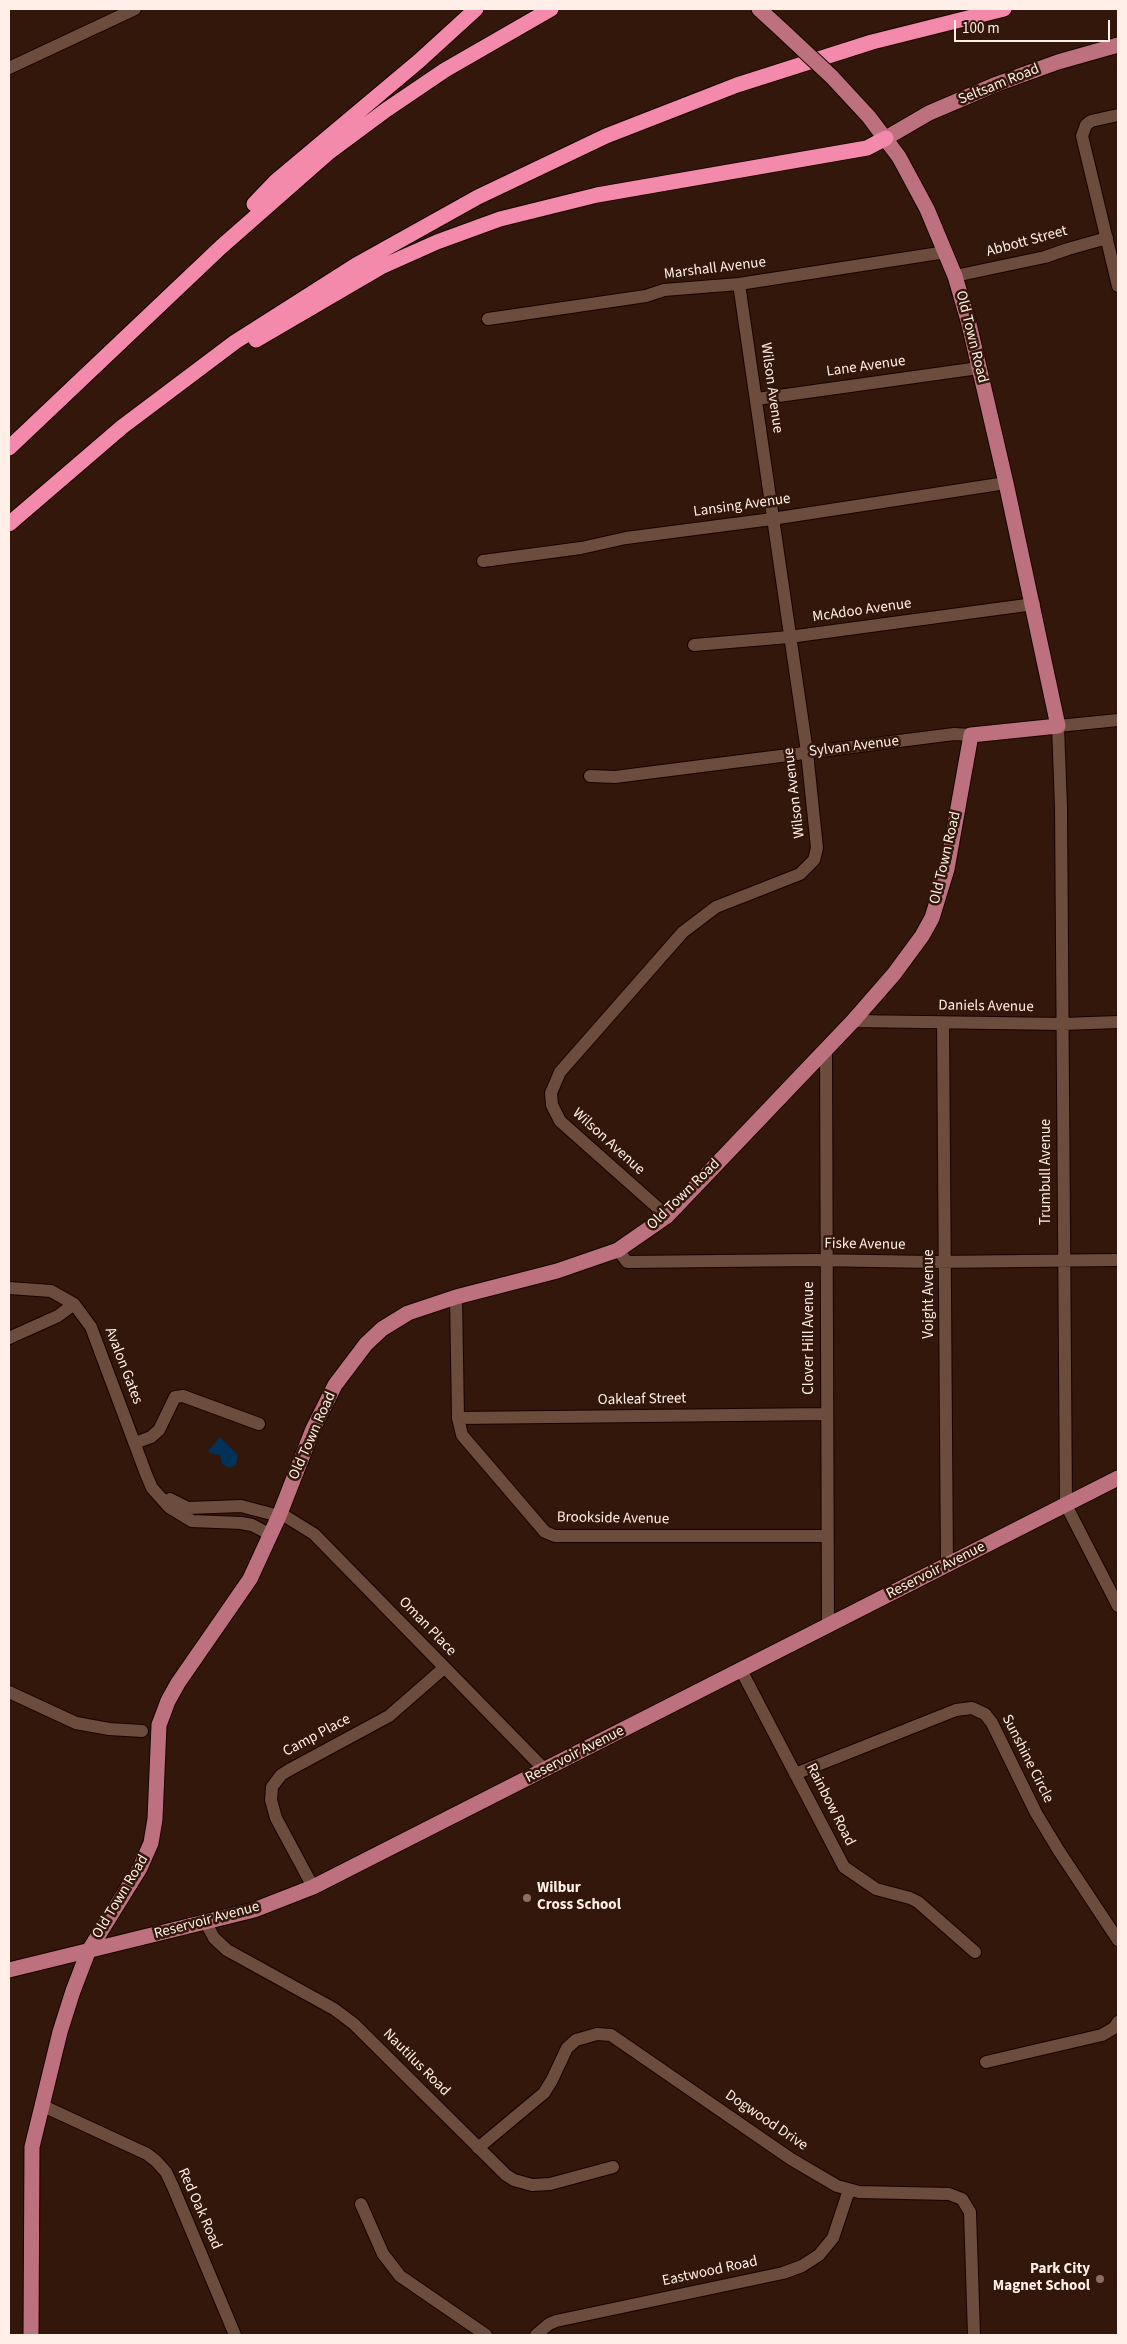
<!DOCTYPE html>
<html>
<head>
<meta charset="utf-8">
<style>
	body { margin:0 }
	#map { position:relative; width:1127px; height:2344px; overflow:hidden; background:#32170a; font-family:"Source Sans 3",sans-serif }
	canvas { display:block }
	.frame { position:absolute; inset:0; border:10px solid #ffefe8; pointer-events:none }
	.scale { position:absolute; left:954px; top:20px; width:156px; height:22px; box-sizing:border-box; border:2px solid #ffefe8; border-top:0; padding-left:6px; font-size:15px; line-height:18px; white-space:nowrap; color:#ffefe8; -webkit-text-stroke:4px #32170a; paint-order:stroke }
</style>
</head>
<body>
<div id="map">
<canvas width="1127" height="2344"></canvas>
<div class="frame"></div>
<div class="scale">100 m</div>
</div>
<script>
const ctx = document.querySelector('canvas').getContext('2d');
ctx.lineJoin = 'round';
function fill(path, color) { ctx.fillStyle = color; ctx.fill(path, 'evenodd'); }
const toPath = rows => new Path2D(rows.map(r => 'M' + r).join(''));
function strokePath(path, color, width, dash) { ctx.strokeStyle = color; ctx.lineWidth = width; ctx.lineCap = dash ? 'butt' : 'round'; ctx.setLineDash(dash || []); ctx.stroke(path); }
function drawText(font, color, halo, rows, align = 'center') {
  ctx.font = font + ' "Source Sans 3",sans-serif'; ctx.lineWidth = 5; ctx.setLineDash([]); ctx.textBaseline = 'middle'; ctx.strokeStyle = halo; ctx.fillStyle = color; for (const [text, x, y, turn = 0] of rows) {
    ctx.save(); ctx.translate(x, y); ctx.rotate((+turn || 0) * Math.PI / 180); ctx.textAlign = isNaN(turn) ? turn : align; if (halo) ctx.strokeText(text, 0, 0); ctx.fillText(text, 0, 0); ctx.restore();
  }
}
fill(toPath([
	[220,1437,238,1455,236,1465,229,1468,222,1464,220,1455,212,1454,208,1451]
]), '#013358');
const minor = toPath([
	[9,68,135,9],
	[1118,115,1091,121,1086,125,1082,136,1118,286],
	[955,276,1045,257,1068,249,1107,238],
	[488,319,646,296,664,290,739,284,946,252],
	[757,399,979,368],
	[483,561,581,548,626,538,772,519,1006,483],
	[694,645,789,637,1034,604],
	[1118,720,1058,726,1061,807,1066,1505,1118,1606],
	[590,776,615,777,954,734,971,735],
	[853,1021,1063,1024,1118,1022],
	[943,1023,947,1565],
	[826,1050,828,1626],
	[667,1216,560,1121,552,1105,551,1093,560,1072,683,932,716,907,800,874,814,860,817,848,807,752,739,284],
	[618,1250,627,1262,813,1260,933,1262,1118,1260],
	[9,1288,51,1291,74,1304,91,1327,146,1474,152,1488,169,1507,192,1521,241,1523,252,1525,271,1535],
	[456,1297,458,1418,462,1435,545,1532,555,1536,827,1536],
	[9,1338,58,1316,74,1304],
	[458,1418,827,1414],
	[135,1443,151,1437,159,1430,175,1397,183,1396,259,1424],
	[170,1499,188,1508,241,1506,279,1516],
	[280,1513,314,1534,545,1770],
	[741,1670,844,1867,876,1889,910,1898,918,1902,975,1952],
	[9,1692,76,1723,109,1729,142,1731],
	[795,1774,956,1710,972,1708,985,1714,992,1723,1036,1813,1059,1851,1118,1940],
	[313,1887,276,1818,271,1800,272,1787,281,1775,289,1770,389,1716,444,1668],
	[206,1923,214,1938,227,1950,334,2009,354,2024,506,2175,514,2180,532,2185,550,2184,613,2167],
	[986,2062,1102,2035,1114,2028,1118,2022],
	[41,2105,147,2154,156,2161,166,2172,173,2187,235,2335],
	[478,2148,544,2093,552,2080,567,2048,576,2040,597,2034,611,2035,791,2159,837,2186,859,2192,949,2194,962,2199,970,2212,974,2335],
	[361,2204,383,2254,400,2276,486,2335],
	[536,2335,549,2324,556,2321,783,2273,802,2266,819,2255,833,2238,849,2190]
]);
const major = toPath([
	[759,9,783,31],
	[886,138,929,113,997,84,1058,62,1118,45],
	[9,1970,254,1910,313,1887,1118,1478],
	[31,2335,32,2147,60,2032,73,1991,88,1952,140,1868,151,1843,155,1819,159,1725,168,1701,178,1683,250,1579,279,1516,313,1429,335,1385,366,1344,382,1329,408,1313,456,1297,557,1271,618,1250,667,1216,853,1021,894,974,922,936,932,918,947,869,971,735,1058,726,1006,483,969,324,955,276,927,209,899,157,869,117,832,77]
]);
const highway = toPath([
	[254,204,276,181,419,61,476,9],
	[256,340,381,267,437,242,500,219,597,195,867,148,886,138],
	[9,448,221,247,328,153,386,110,445,70,551,9],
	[9,524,122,427,235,342,356,265,478,197,606,136,737,85,872,42,1004,9]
]);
strokePath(minor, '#180200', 14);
strokePath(major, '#180200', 17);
strokePath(highway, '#180200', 17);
strokePath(minor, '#6b4c3d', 12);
strokePath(major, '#bd717f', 15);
strokePath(highway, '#f48aab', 15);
const majorBridge = toPath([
	[783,31,832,77]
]);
strokePath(majorBridge, '#180200', 17, []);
strokePath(majorBridge, '#bd717f', 15);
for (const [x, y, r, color] of [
	[527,1898,5,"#8d6e63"],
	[1100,2279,5,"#8d6e63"]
]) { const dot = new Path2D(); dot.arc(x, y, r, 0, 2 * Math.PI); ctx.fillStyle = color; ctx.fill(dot); strokePath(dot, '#32170a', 2); }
drawText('15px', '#ffefe8', '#32170a', [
	["Seltsam Road",999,85,-22],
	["Abbott Street",1027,242,-15],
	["Marshall Avenue",715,269,-7],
	["Old Town Road",971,337,76],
	["Lane Avenue",866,367,-8],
	["Wilson Avenue",771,388,82],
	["Lansing Avenue",742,506,-8],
	["McAdoo Avenue",862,611,-8],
	["Sylvan Avenue",854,747,-7],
	["Wilson Avenue",795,793,-97],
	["Old Town Road",946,858,-77],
	["Daniels Avenue",986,1007,1],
	["Wilson Avenue",608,1142,42],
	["Trumbull Avenue",1047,1172,-90],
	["Old Town Road",684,1195,-44],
	["Fiske Avenue",865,1245,1],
	["Voight Avenue",930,1294,-90],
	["Clover Hill Avenue",810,1338,-90],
	["Avalon Gates",123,1366,69],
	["Oakleaf Street",642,1400,-1],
	["Old Town Road",313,1436,-66],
	["Brookside Avenue",613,1519,1],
	["Reservoir Avenue",936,1571,-27],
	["Oman Place",427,1627,46],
	["Camp Place",317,1736,-28],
	["Reservoir Avenue",575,1755,-27],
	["Sunshine Circle",1027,1759,63],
	["Rainbow Road",830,1805,63],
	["Old Town Road",121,1897,-59],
	["Reservoir Avenue",207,1921,-15],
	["Nautilus Road",416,2063,45],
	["Dogwood Drive",766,2121,34],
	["Red Oak Road",199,2209,66],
	["Eastwood Road",710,2272,-12]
]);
drawText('bold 15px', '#ffefe8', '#32170a', [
	["Wilbur",537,1889],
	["Cross School",537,1906],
	["Park City",1090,2270,"right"],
	["Magnet School",1090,2287,"right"]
], 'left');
</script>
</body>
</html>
